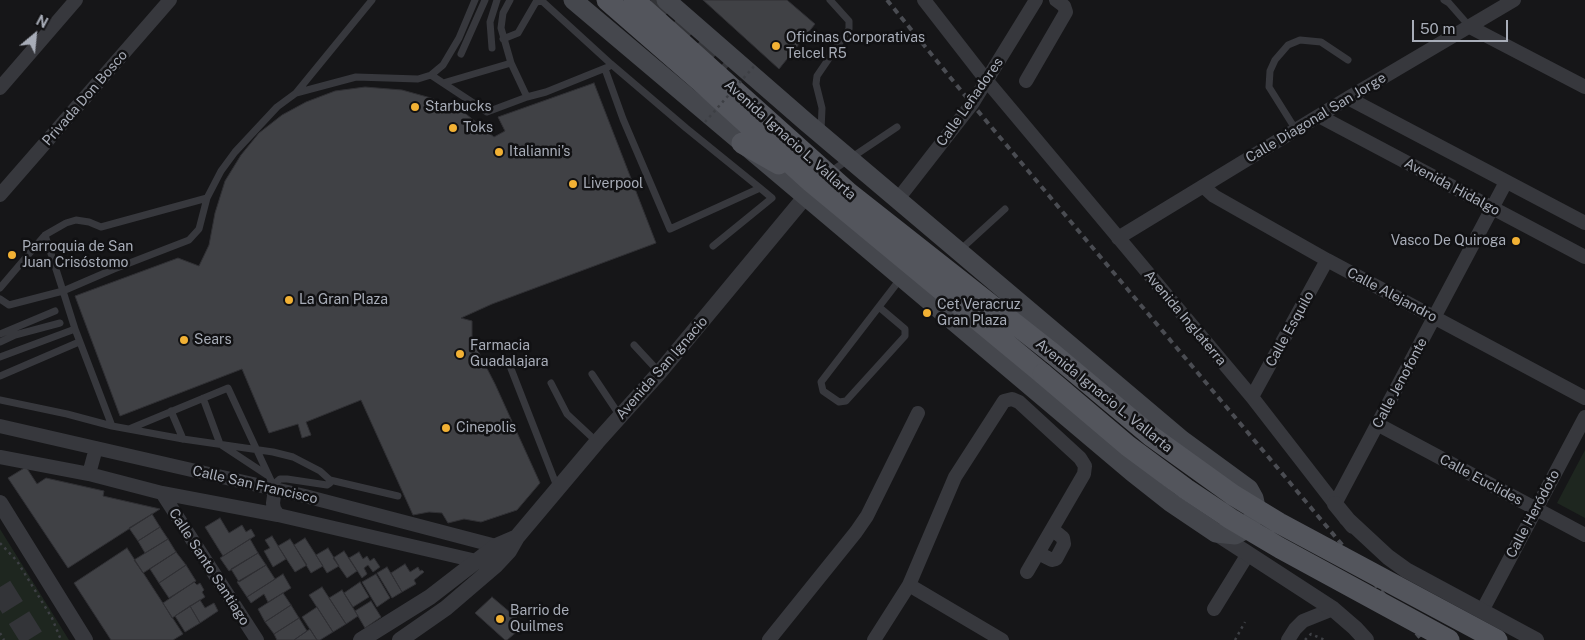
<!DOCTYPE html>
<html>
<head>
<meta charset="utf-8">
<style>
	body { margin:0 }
	#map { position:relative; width:1585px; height:640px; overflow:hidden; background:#161618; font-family:"Public Sans",sans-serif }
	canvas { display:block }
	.north { position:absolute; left:10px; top:10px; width:50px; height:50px; -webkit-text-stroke:4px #111113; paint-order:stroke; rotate:28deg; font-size:14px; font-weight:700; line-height:20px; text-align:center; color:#a8adb8 }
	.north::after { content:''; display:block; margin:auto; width:18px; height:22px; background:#a8adb8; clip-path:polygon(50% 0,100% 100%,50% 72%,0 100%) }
	.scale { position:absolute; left:1412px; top:20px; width:96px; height:22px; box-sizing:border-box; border:2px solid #a8adb8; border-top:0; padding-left:6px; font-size:15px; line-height:18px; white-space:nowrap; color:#a8adb8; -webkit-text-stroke:4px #111113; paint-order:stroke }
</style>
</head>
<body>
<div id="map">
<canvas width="1585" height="640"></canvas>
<div class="north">N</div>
<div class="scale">50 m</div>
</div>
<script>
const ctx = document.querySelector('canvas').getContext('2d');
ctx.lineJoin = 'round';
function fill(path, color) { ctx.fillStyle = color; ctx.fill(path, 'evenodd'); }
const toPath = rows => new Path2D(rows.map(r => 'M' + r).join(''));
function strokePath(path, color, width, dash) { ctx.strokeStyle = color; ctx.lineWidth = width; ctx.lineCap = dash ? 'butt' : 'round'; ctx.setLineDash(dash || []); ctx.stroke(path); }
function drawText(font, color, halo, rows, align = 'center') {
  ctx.font = font + ' "Public Sans",sans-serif'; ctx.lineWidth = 5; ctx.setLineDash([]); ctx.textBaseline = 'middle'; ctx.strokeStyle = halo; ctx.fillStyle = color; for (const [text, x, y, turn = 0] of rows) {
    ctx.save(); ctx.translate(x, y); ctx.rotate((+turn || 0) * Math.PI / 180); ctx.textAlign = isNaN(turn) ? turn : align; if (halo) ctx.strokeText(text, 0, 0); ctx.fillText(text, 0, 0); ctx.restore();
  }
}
fill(toPath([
	[1585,450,1585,518,1557,503],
	[0,529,69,640,0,640]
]), '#1e261f');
const building = toPath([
	[703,0,787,0,815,24,779,69,703,0],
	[594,83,656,243,492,304,461,318,472,321,472,336,477,349,495,384,540,483,517,510,481,522,464,519,448,523,442,513,429,512,413,515,361,400,306,422,311,435,302,438,298,424,269,433,242,369,120,416,75,296,178,258,199,266,209,245,215,213,225,181,241,155,259,133,282,115,306,102,335,91,365,87,402,90,431,98,466,114,494,137,505,131,498,117,594,83],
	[26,467,37,484,46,478,104,491,103,496,160,509,68,568,8,478,26,467],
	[152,514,160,527,138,541,129,528,152,514],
	[220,518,229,533,242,525,246,532,251,529,255,536,223,556,205,527,220,518],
	[160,527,168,539,145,553,138,541,160,527],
	[272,536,286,559,273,567,264,551,270,548,265,540,272,536],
	[305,538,323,566,311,573,294,545,305,538],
	[168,539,176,552,143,573,134,560,168,539],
	[250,539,258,553,229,571,220,558,250,539],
	[290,539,307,565,295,572,278,546,290,539],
	[127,548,183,634,173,640,111,640,74,583,127,548],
	[328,548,339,566,327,573,316,555,328,548],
	[344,551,357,571,347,578,333,558,344,551],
	[176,552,186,565,159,583,150,569,176,552],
	[359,552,363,559,367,556,370,561,374,558,380,567,373,572,368,565,364,568,367,574,362,578,349,558,359,552],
	[258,553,266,565,239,582,231,569,258,553],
	[405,564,410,572,418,567,420,571,422,570,424,572,414,580,416,584,402,592,391,573,405,564],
	[186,565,196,581,169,598,159,583,186,565],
	[266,565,275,579,247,597,237,582,266,565],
	[387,567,402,592,392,598,377,573,387,567],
	[283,574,291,588,268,602,264,594,251,603,247,597,283,574],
	[376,574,390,598,377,607,362,582,376,574],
	[194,582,197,585,200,583,204,590,202,592,205,597,172,618,163,603,194,582],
	[360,582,369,597,353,607,344,593,360,582],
	[322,587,346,624,333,632,309,595,322,587],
	[342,590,358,616,346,624,329,598,342,590],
	[283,593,291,605,265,622,258,609,283,593],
	[492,597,525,625,507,640,505,640,475,613,492,597],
	[200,600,205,608,214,603,218,611,200,623,190,606,200,600],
	[371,601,381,617,365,628,355,611,371,601],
	[291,605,299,618,274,634,265,622,291,605],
	[190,606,200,623,185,632,175,616,190,606],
	[317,607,333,632,320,640,317,640,302,617,317,607],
	[299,618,307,631,294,640,277,640,274,634,299,618],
	[310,629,317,640,294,640,307,631,310,629]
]);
fill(building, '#404145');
strokePath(building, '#303034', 1);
strokePath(toPath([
	[650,1,728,67]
]), '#333438', 21, [21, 11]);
strokePath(toPath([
	[0,587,33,640]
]), '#333438', 24, [24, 12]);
strokePath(toPath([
	[0,543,17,561,52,618,61,640],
	[0,633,4,640],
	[1235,640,1245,622],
	[1305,640,1311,634,1325,640]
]), '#3d3f44', 2.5, [2.5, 4]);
strokePath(toPath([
	[510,0,503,13,501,28,511,63,527,97],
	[1444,0,1449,3,1470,27],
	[503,39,518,33,536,2,542,1,611,64,686,128,760,188,670,229,623,119,605,69],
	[492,48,490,22,497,0],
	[461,54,485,0],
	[431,75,443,83,511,63],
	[443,83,487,112,527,97,546,92,608,67],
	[296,93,372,0],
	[1296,130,1269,87,1270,71,1275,60,1288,45,1300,40,1321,42,1348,60],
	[821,131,822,108,816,84,817,76,849,29,849,21,830,0],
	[830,172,897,127],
	[713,246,772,198,760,188],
	[959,251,1005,209],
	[0,288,45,235,66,223,76,220,89,222,101,227,207,198,221,171,235,152,277,107,296,93,356,77,418,79,431,75,443,65,459,38,475,0],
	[0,299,9,305,63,291,45,235],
	[879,307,905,329,905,336,846,401,839,402,823,391,821,382,901,278],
	[0,334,55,311],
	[0,342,15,335,60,323],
	[634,345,659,372],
	[0,357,75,329],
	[508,361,558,489],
	[592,374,620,416],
	[0,376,79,342],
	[551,383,567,414,597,442],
	[203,398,220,444,267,475],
	[0,400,67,414,112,426,183,439,273,452,293,457,320,471,330,480,330,483,327,485,287,479,280,479,273,485],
	[171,411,183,439],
	[112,426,75,329,63,291,114,269,189,240,199,229,207,198],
	[129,429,228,388,274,487],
	[330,480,398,496]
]), '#37383d', 7);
strokePath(toPath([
	[924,0,987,81,1252,397,1335,504,1506,182],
	[1470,27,1585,87],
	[1026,81,1066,12,1064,6,1056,0],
	[0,88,76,0],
	[1348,98,1585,223],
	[1319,116,1585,257],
	[1203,186,1214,196,1327,260,1585,398],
	[0,195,170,0],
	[898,199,972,104,1036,0],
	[1118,238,1348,98,1514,0],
	[1252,397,1327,260],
	[1377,424,1585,535],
	[0,426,305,496,496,546,504,549],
	[0,457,89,474,162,493,278,515,485,563],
	[89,474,96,448],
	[275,489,273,503,274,509,278,515],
	[162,493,257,640],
	[1038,553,1052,560,1056,559,1064,544,1063,538,1052,529],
	[909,585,1002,640],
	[1214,609,1248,554],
	[1482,611,1585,417],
	[769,640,856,532,867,516,918,413],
	[874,640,909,585,955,477,1004,401,1012,399,1019,402,1080,458,1085,466,1084,474,1027,572],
	[1288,640,1295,629,1303,621,1333,609]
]), '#37383d', 14);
strokePath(toPath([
	[0,503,85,640],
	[1335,504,1353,526],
	[1346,518,1388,557,1406,570,1536,640],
	[1216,533,1333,609,1355,628,1366,640],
	[361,640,430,597,496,546,517,537],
	[400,640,446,608,495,566,509,551,517,537,597,442,659,373,805,197]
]), '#37383d', 16);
strokePath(toPath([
	[573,0,1132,472,1170,502,1216,533,1235,535,1243,531,1253,518,1256,507,1254,498,1249,489,1182,440,806,122,666,0]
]), '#45474d', 19);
strokePath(toPath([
	[607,0,700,81,811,182,1043,374],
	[634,0,849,193,1052,353],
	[742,143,779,164]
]), '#53555c', 21);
strokePath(toPath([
	[887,0,972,104,1422,640]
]), '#4a4c52', 4, [6, 5]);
strokePath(toPath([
	[705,122,756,64]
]), '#3d3f44', 2.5, [2.5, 4]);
strokePath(toPath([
	[1052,353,1151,436,1233,495,1279,523,1497,640],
	[1043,374,1128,446,1186,489,1231,519,1280,548,1449,640]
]), '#53555c', 21);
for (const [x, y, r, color] of [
	[776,46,5,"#f2b134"],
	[415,107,5,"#f2b134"],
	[453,128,5,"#f2b134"],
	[499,152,5,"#f2b134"],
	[573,184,5,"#f2b134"],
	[1516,241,5,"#f2b134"],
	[12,255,5,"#f2b134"],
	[289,300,5,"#f2b134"],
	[927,313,5,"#f2b134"],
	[184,340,5,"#f2b134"],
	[460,354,5,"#f2b134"],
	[446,428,5,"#f2b134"],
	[500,619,5,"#f2b134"]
]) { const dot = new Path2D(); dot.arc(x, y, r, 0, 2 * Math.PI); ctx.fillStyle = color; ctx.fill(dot); strokePath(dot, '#111113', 2); }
drawText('14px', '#a8adb8', '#111113', [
	["Oficinas Corporativas",786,38],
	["Telcel R5",786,54],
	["Starbucks",425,107],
	["Toks",463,128],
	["Italianni's",509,152],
	["Liverpool",583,184],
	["Vasco De Quiroga",1506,241,"right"],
	["Parroquia de San",22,247],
	["Juan Crisóstomo",22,263],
	["La Gran Plaza",299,300],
	["Cet Veracruz",937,305],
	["Gran Plaza",937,321],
	["Sears",194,340],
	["Farmacia",470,346],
	["Guadalajara",470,362],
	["Cinepolis",456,428],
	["Barrio de",510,611],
	["Quilmes",510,627]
], 'left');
drawText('14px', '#a8adb8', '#111113', [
	["Privada Don Bosco",85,98,-49],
	["Calle Leñadores",970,102,-55],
	["Calle Diagonal San Jorge",1316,118,-31],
	["Avenida Ignacio L. Vallarta",790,140,42],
	["Avenida Hidalgo",1452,187,28],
	["Calle Alejandro",1392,295,28],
	["Avenida Inglaterra",1185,318,50],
	["Calle Esquilo",1290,329,-61],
	["Avenida San Ignacio",662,368,-49],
	["Calle Jenofonte",1400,383,-62],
	["Avenida Ignacio L. Vallarta",1104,396,39],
	["Calle Euclides",1481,480,28],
	["Calle San Francisco",255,485,13],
	["Calle Heródoto",1533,514,-62],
	["Calle Santo Santiago",209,567,57]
]);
</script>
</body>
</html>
